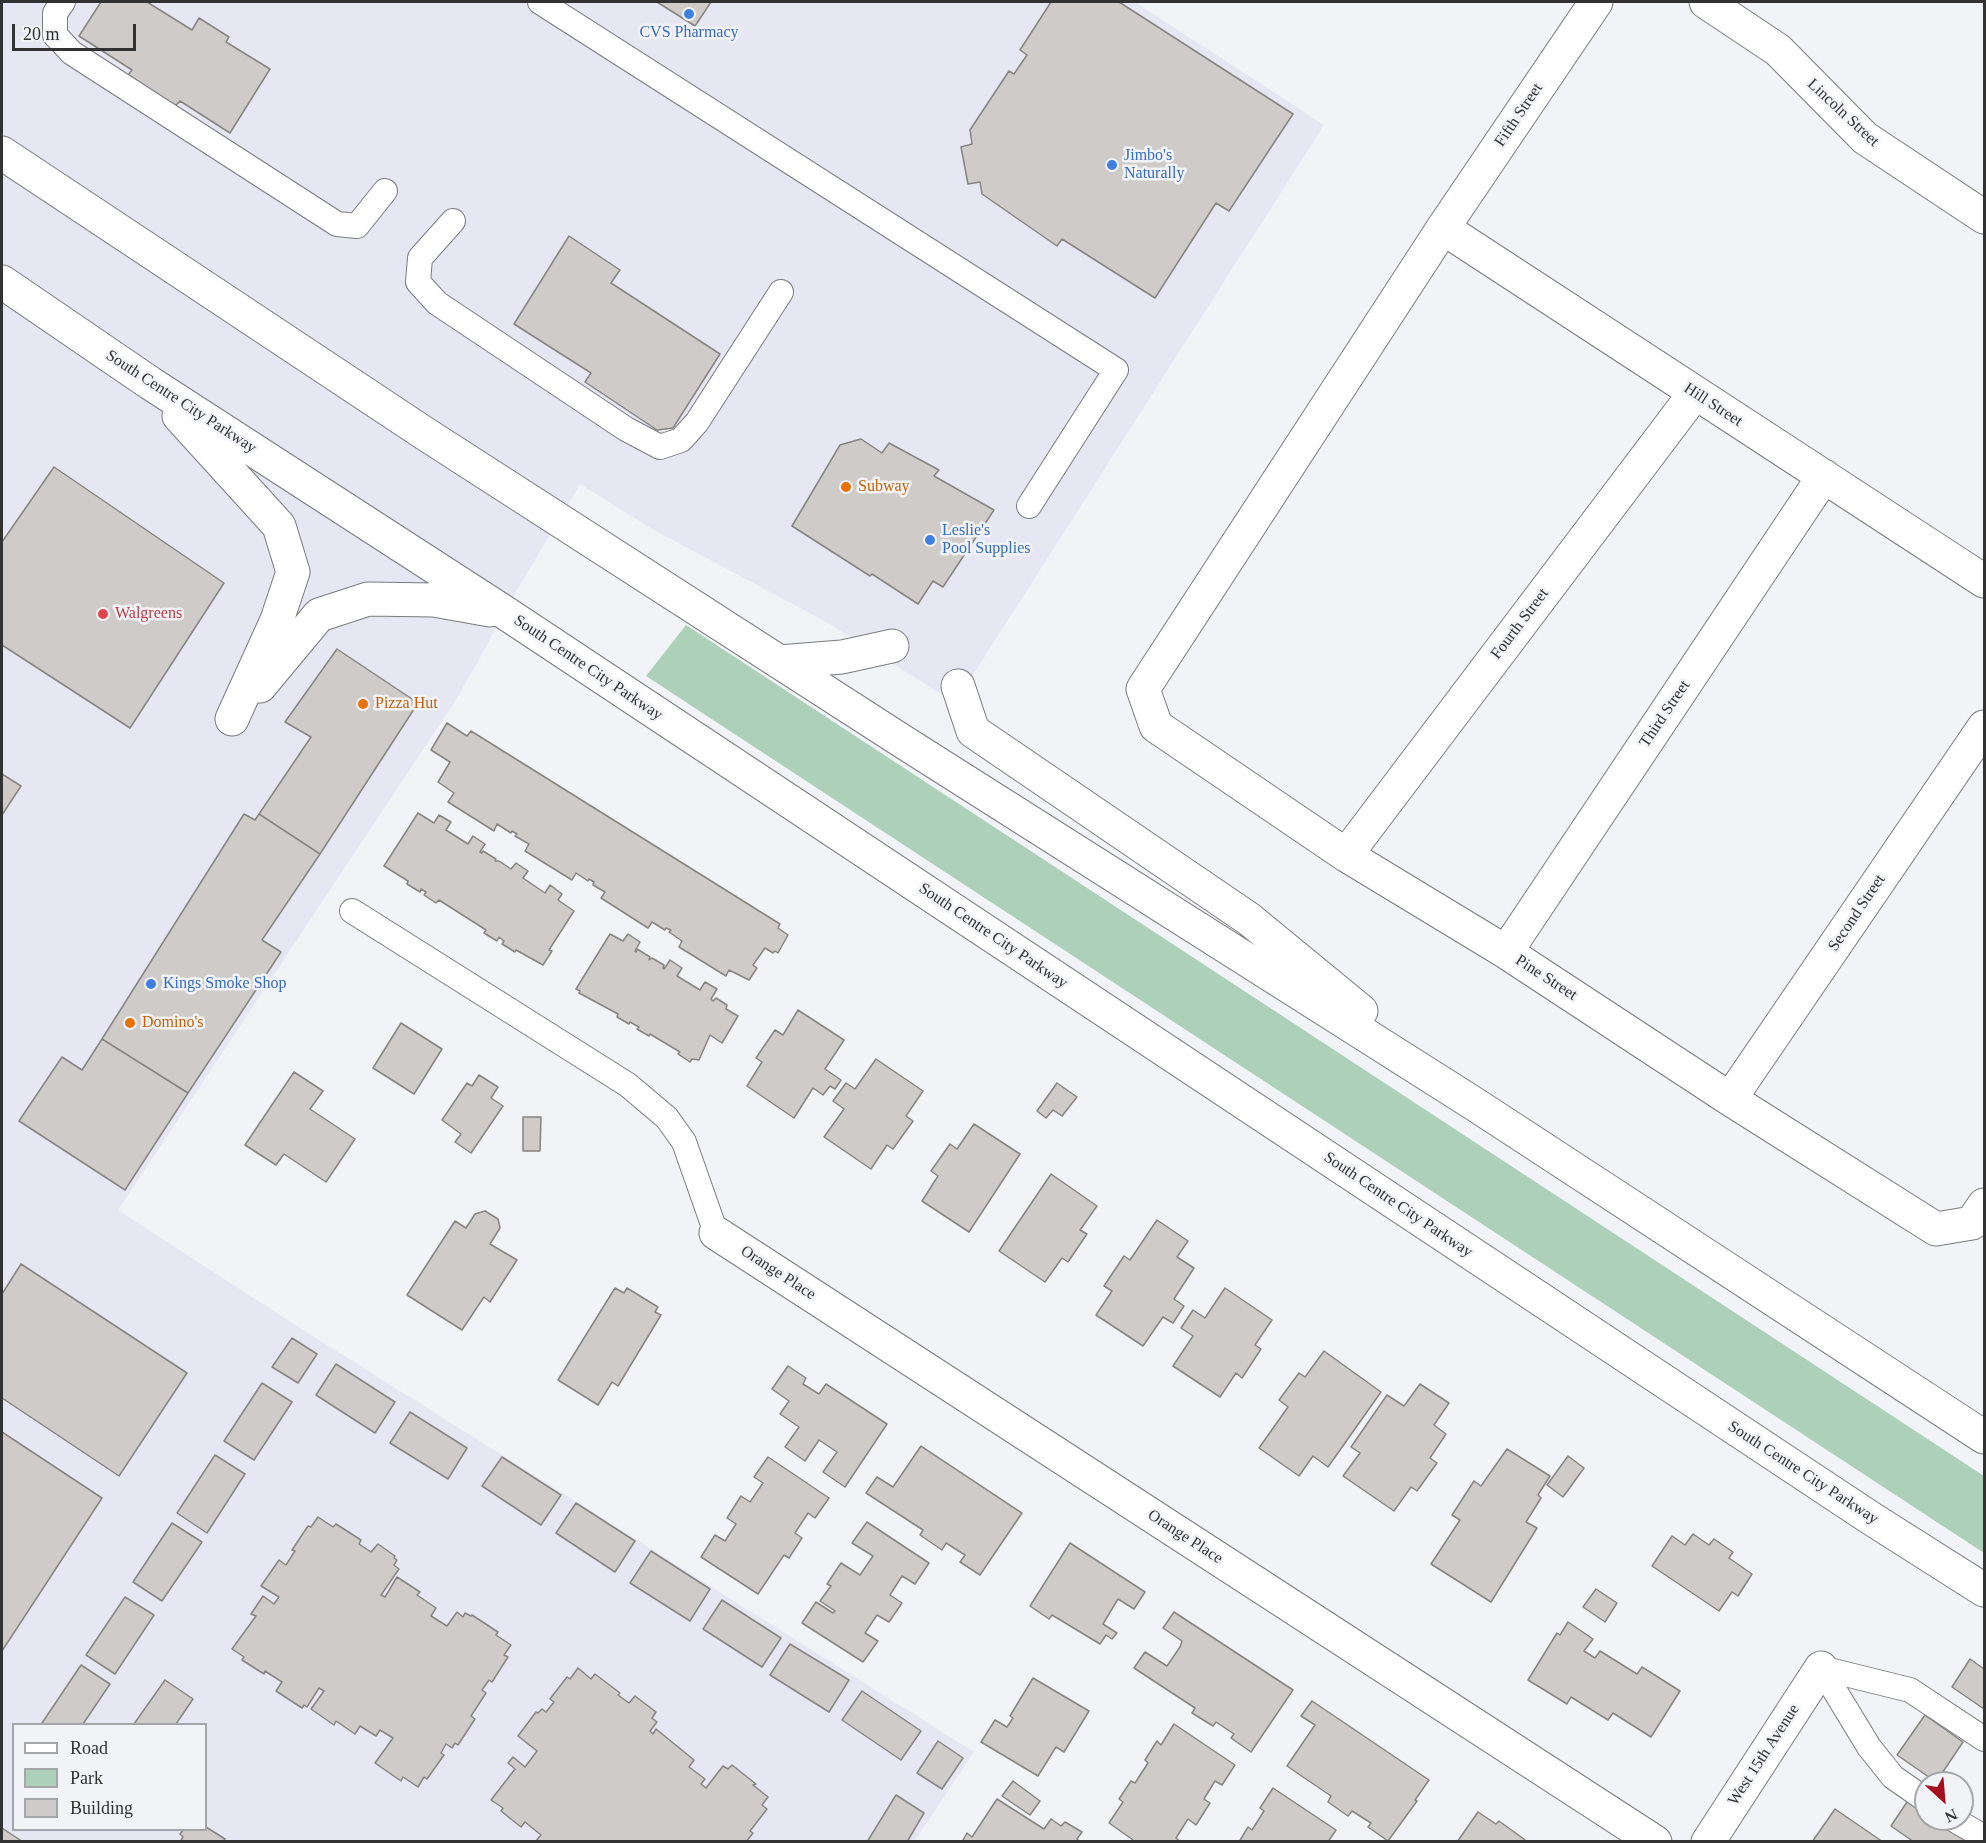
<!DOCTYPE html>
<html>
<head>
<meta charset="utf-8">
<style>
	body { margin:0 }
	#map { position:relative; width:1986px; height:1843px; overflow:hidden; background:#f2f3f7; font-family:Georgia,serif }
	canvas { display:block }
	.frame { position:absolute; inset:0; border:3px solid #323233; pointer-events:none }
	.legend { position:absolute; left:12px; top:1723px; width:195px; height:108px; box-sizing:border-box; background:#f2f3f7; border:2px solid #a5a6a9; margin:0; padding:8px 10px; list-style:none; font-size:18px; color:#323233 }
	.legend li { display:flex; align-items:center; gap:12px; height:30px }
	.legend b { width:30px; border:2px solid #a5a6a9 }
	.north { position:absolute; left:1914px; top:1771px; width:60px; height:60px; box-sizing:border-box; background:#f2f3f7; border:2px solid #a5a6a9; border-radius:50%; rotate:154deg; font-size:16px; font-weight:700; line-height:24px; text-align:center; color:#323233 }
	.north::after { content:''; display:block; margin:auto; width:21px; height:27px; background:#a60e1e; clip-path:polygon(50% 0,100% 100%,50% 72%,0 100%) }
	.scale { position:absolute; left:12px; top:24px; width:124px; height:27px; box-sizing:border-box; border:3px solid #323233; border-top:0; padding-left:8px; font-size:18px; line-height:21px; white-space:nowrap; color:#323233; -webkit-text-stroke:4px #f2f3f7; paint-order:stroke }
</style>
</head>
<body>
<div id="map">
<canvas width="1986" height="1843"></canvas>
<div class="frame"></div>
<ul class="legend">
<li><b style="height:8px;background:#fff"></b>Road</li>
<li><b style="height:16px;background:#add0b9"></b>Park</li>
<li><b style="height:16px;background:#cfcbc8"></b>Building</li>
</ul>
<div class="north">N</div>
<div class="scale">20 m</div>
</div>
<script>
const ctx = document.querySelector('canvas').getContext('2d');
ctx.lineJoin = 'round';
function fill(path, color) { ctx.fillStyle = color; ctx.fill(path, 'evenodd'); }
const toPath = rows => new Path2D(rows.map(r => 'M' + r).join(''));
function strokePath(path, color, width, dash) { ctx.strokeStyle = color; ctx.lineWidth = width; ctx.lineCap = dash ? 'butt' : 'round'; ctx.setLineDash(dash || []); ctx.stroke(path); }
function drawText(font, color, halo, rows, align = 'center') {
  ctx.font = font + ' Georgia,serif'; ctx.lineWidth = 5; ctx.setLineDash([]); ctx.textBaseline = 'middle'; ctx.strokeStyle = halo; ctx.fillStyle = color; for (const [text, x, y, turn = 0] of rows) {
    ctx.save(); ctx.translate(x, y); ctx.rotate((+turn || 0) * Math.PI / 180); ctx.textAlign = isNaN(turn) ? turn : align; if (halo) ctx.strokeText(text, 0, 0); ctx.fillText(text, 0, 0); ctx.restore();
  }
}
fill(toPath([
	[2,2,1135,2,1324,125,955,703,828,623,652,529,580,484,504,612,481,656,454,703,118,1210,292,1323,974,1752,915,1841,2,1842],
	[14,1724,206,1724,206,1830,14,1830]
]), '#e6e7f3');
fill(toPath([
	[686,625,1984,1476,1984,1553,646,676]
]), '#add0b9');
const building = toPath([
	[101,2,147,2,192,30,199,18,229,37,226,42,270,69,230,133,180,101,175,106,128,75,132,70,79,36,101,2],
	[657,2,711,2,695,26,657,2],
	[1051,2,1119,2,1293,114,1229,211,1216,203,1155,298,1062,239,1057,246,982,194,980,182,968,184,961,147,972,144,970,130,1009,71,1014,74,1027,55,1020,50,1051,2],
	[569,236,620,270,611,283,720,354,673,428,657,430,585,382,591,373,514,324,569,236],
	[861,439,882,453,889,443,939,470,934,476,994,510,943,587,933,581,918,604,872,574,870,576,792,526,840,445,861,439],
	[54,467,224,583,130,728,2,645,2,542,54,467],
	[337,649,418,703,320,854,259,814,311,737,285,722,337,649],
	[447,723,467,736,471,731,780,924,778,928,788,935,778,953,775,951,773,953,765,948,753,965,757,968,749,980,729,970,726,976,679,947,682,941,669,932,671,930,666,928,665,930,652,922,648,928,601,898,605,892,593,885,594,882,589,879,588,881,576,873,572,880,525,851,529,844,515,836,517,834,512,831,511,833,497,824,494,831,448,802,454,793,438,782,450,762,431,750,447,723],
	[2,774,21,786,2,815,2,774],
	[418,813,434,823,439,815,451,822,446,830,468,844,473,836,485,844,480,852,482,853,483,851,496,859,495,861,499,861,511,869,516,863,528,871,523,878,545,893,550,885,562,894,558,900,574,911,549,950,552,951,543,965,516,950,515,952,502,944,504,941,499,937,497,941,484,933,486,930,439,900,436,903,424,895,426,892,421,889,420,892,407,884,408,881,384,866,418,813],
	[244,814,255,820,259,814,320,854,262,940,281,952,188,1093,102,1039,244,814],
	[610,934,623,941,628,934,640,942,635,951,636,952,637,949,650,957,649,960,652,958,664,965,663,968,664,969,670,960,682,968,677,976,700,990,705,982,717,989,711,999,713,1001,716,998,727,1005,726,1009,738,1016,722,1043,710,1035,699,1060,692,1059,690,1062,678,1054,680,1052,650,1034,649,1036,637,1029,639,1027,630,1022,629,1024,617,1017,618,1014,579,993,580,991,576,989,610,934],
	[798,1010,844,1040,825,1069,841,1080,835,1089,830,1086,823,1095,813,1088,794,1118,747,1086,762,1062,756,1058,775,1030,783,1035,798,1010],
	[401,1023,442,1049,414,1094,373,1068,401,1023],
	[102,1039,188,1093,125,1190,19,1121,62,1057,82,1070,102,1039],
	[876,1059,923,1091,906,1116,913,1121,893,1149,887,1145,871,1169,824,1137,844,1109,833,1101,846,1083,855,1089,876,1059],
	[294,1072,323,1091,310,1109,355,1139,326,1182,284,1154,276,1165,245,1145,294,1072],
	[479,1075,498,1087,491,1098,503,1106,471,1153,455,1142,461,1134,442,1120,467,1083,472,1086,479,1075],
	[1057,1083,1077,1097,1062,1116,1053,1110,1046,1118,1037,1111,1057,1083],
	[523,1117,541,1117,540,1151,523,1151,523,1117],
	[974,1124,1020,1154,969,1232,922,1201,938,1176,931,1171,950,1144,957,1149,974,1124],
	[1051,1174,1097,1206,1080,1230,1087,1234,1068,1262,1062,1258,1045,1282,999,1251,1051,1174],
	[485,1211,498,1219,500,1228,490,1244,517,1260,490,1302,484,1297,462,1330,407,1295,455,1221,466,1228,475,1214,485,1211],
	[1157,1220,1188,1241,1177,1257,1194,1268,1174,1299,1184,1306,1173,1323,1163,1317,1143,1346,1096,1315,1112,1291,1104,1286,1124,1256,1130,1260,1157,1220],
	[21,1264,187,1373,119,1476,2,1398,2,1294,21,1264],
	[615,1288,624,1293,627,1288,658,1307,655,1312,661,1315,618,1386,612,1382,598,1405,558,1380,615,1288],
	[1225,1288,1272,1320,1255,1345,1261,1349,1242,1378,1236,1373,1220,1397,1173,1366,1193,1336,1181,1328,1193,1310,1205,1318,1225,1288],
	[292,1338,317,1354,298,1383,272,1367,292,1338],
	[1324,1351,1381,1392,1328,1467,1313,1456,1299,1476,1259,1448,1288,1407,1279,1400,1299,1373,1305,1377,1324,1351],
	[336,1364,395,1402,375,1433,316,1395,336,1364],
	[788,1366,806,1378,803,1384,819,1394,826,1384,887,1424,845,1487,823,1472,837,1452,819,1440,805,1461,785,1447,799,1427,780,1414,789,1401,772,1389,788,1366],
	[262,1383,292,1402,254,1460,224,1441,262,1383],
	[1420,1384,1449,1403,1434,1425,1446,1434,1430,1458,1437,1463,1417,1491,1411,1487,1394,1511,1343,1476,1360,1453,1351,1447,1387,1395,1404,1406,1420,1384],
	[410,1412,467,1448,448,1479,390,1443,410,1412],
	[2,1432,102,1498,2,1651,2,1432],
	[921,1446,1022,1513,980,1575,960,1562,965,1555,946,1543,942,1550,920,1535,923,1530,866,1493,877,1477,893,1487,921,1446],
	[1507,1449,1550,1476,1538,1495,1541,1498,1526,1522,1537,1528,1491,1602,1431,1564,1460,1520,1452,1515,1474,1481,1481,1486,1507,1449],
	[215,1455,245,1474,207,1533,177,1513,215,1455],
	[1568,1456,1584,1468,1563,1497,1547,1485,1568,1456],
	[502,1457,561,1495,541,1525,482,1486,502,1457],
	[768,1457,829,1498,815,1518,808,1513,795,1533,802,1538,789,1558,784,1555,758,1594,701,1557,715,1535,725,1541,736,1524,727,1518,741,1496,750,1502,763,1483,754,1477,768,1457],
	[576,1503,635,1541,615,1572,556,1533,576,1503],
	[318,1517,333,1527,336,1524,361,1540,359,1544,371,1552,378,1544,395,1556,394,1558,397,1560,394,1565,399,1569,381,1595,385,1597,397,1577,420,1592,417,1595,436,1608,431,1616,447,1626,457,1612,463,1617,465,1613,471,1616,472,1615,498,1632,496,1635,511,1645,504,1655,508,1657,492,1682,489,1680,482,1690,486,1693,471,1716,475,1719,458,1745,455,1743,452,1748,446,1744,441,1753,444,1755,427,1779,424,1777,418,1787,403,1777,401,1781,375,1763,393,1738,380,1730,376,1736,360,1726,355,1734,336,1721,334,1725,311,1709,324,1691,319,1688,307,1707,304,1705,302,1708,276,1691,282,1682,265,1671,264,1674,242,1660,244,1657,232,1649,256,1616,251,1614,263,1596,274,1604,279,1597,261,1586,279,1560,286,1565,295,1551,292,1550,308,1526,311,1527,318,1517],
	[867,1522,929,1563,915,1584,902,1576,890,1595,902,1603,889,1622,877,1615,865,1633,878,1641,863,1662,802,1623,816,1602,833,1613,835,1611,820,1601,831,1586,827,1584,841,1563,860,1575,873,1556,852,1543,867,1522],
	[172,1523,202,1542,162,1601,133,1582,172,1523],
	[1693,1534,1709,1545,1714,1539,1733,1552,1729,1558,1752,1574,1738,1596,1732,1592,1719,1611,1652,1566,1672,1536,1685,1545,1693,1534],
	[1070,1543,1145,1592,1134,1609,1118,1599,1103,1624,1117,1633,1112,1639,1106,1635,1100,1644,1052,1615,1049,1619,1030,1606,1070,1543],
	[651,1551,710,1589,690,1621,630,1583,651,1551],
	[1596,1589,1617,1603,1605,1622,1583,1607,1596,1589],
	[125,1597,154,1615,115,1674,86,1655,125,1597],
	[722,1600,781,1638,762,1667,703,1629,722,1600],
	[1174,1612,1293,1690,1251,1752,1231,1738,1234,1734,1216,1722,1213,1726,1192,1713,1195,1708,1134,1668,1145,1652,1167,1666,1180,1647,1182,1641,1163,1628,1174,1612],
	[1568,1622,1593,1639,1584,1651,1595,1658,1600,1651,1637,1674,1642,1667,1680,1691,1651,1737,1613,1713,1608,1720,1571,1697,1567,1704,1528,1680,1557,1633,1560,1635,1568,1622],
	[790,1644,849,1680,829,1712,770,1675,790,1644],
	[1970,1659,1984,1669,1984,1709,1952,1687,1970,1659],
	[81,1665,110,1684,83,1724,45,1724,42,1723,81,1665],
	[578,1668,591,1679,595,1674,620,1693,618,1695,629,1703,635,1696,656,1712,652,1718,657,1722,650,1731,653,1734,656,1729,694,1760,689,1767,705,1779,701,1784,706,1788,723,1766,728,1769,732,1765,756,1784,753,1785,768,1797,762,1805,767,1809,750,1831,753,1833,746,1842,535,1842,541,1835,525,1822,521,1827,501,1811,503,1808,491,1800,515,1769,508,1763,513,1757,525,1767,537,1751,518,1736,536,1712,538,1713,542,1709,546,1712,554,1702,550,1699,567,1677,570,1679,578,1668],
	[1033,1678,1089,1711,1064,1752,1056,1747,1038,1776,981,1742,995,1720,1007,1727,1013,1718,1010,1716,1033,1678],
	[165,1680,193,1699,176,1724,134,1724,165,1680],
	[862,1691,921,1731,901,1760,842,1720,862,1691],
	[1312,1701,1429,1780,1415,1800,1417,1801,1388,1841,1368,1827,1371,1823,1352,1811,1348,1816,1328,1802,1331,1796,1287,1766,1315,1725,1301,1716,1312,1701],
	[1925,1715,1963,1742,1936,1782,1897,1755,1925,1715],
	[1174,1724,1235,1765,1222,1785,1215,1781,1204,1799,1210,1803,1196,1825,1188,1819,1176,1838,1181,1842,1136,1842,1109,1823,1123,1802,1119,1799,1131,1781,1135,1783,1148,1763,1145,1760,1157,1741,1161,1745,1174,1724],
	[938,1741,963,1758,942,1789,917,1773,938,1741],
	[1013,1781,1040,1801,1030,1815,1002,1796,1013,1781],
	[1273,1788,1336,1830,1328,1842,1239,1842,1248,1827,1252,1830,1264,1811,1260,1808,1273,1788],
	[896,1795,924,1813,907,1842,867,1842,896,1795],
	[997,1799,1044,1829,1051,1819,1061,1826,1065,1822,1082,1832,1077,1839,1080,1842,962,1842,967,1833,972,1837,997,1799],
	[1909,1799,1926,1810,1926,1819,1940,1819,1974,1842,1914,1842,1891,1826,1909,1799],
	[1835,1809,1883,1842,1812,1842,1835,1809],
	[1478,1812,1496,1824,1499,1821,1528,1842,1457,1842,1478,1812],
	[206,1827,225,1839,223,1842,180,1842,183,1837,180,1834,183,1830,206,1830,206,1827],
	[2,1828,23,1842,2,1842,2,1828]
]);
fill(building, '#cfcbc8');
strokePath(building, '#878481', 1.5);
const service = toPath([
	[63,2,55,13,55,35,72,53,337,224,357,226,385,191],
	[540,2,1116,370,1029,506],
	[453,221,420,258,418,282,437,303,626,429,660,447,681,440,697,422,781,292],
	[352,911,628,1085,667,1118,684,1142,716,1233],
	[1926,1800,1893,1777,1869,1747,1821,1668,1910,1690,1984,1739],
	[1953,1819,1984,1837]
]);
const minor = toPath([
	[1596,2,1443,228,1143,689,1156,726,1346,855,1506,952,1730,1099,1936,1229,1972,1223,1984,1205],
	[1706,2,1778,50,1865,138,1984,217],
	[1443,228,1984,581],
	[1346,855,1695,393],
	[1506,952,1824,476],
	[1730,1099,1984,727],
	[716,1233,1655,1842],
	[1708,1842,1821,1668]
]);
const trunk = toPath([
	[2,153,424,433,902,741,1476,1105,1984,1437],
	[2,282,150,383,504,612,1869,1517,1984,1590],
	[179,416,279,526,293,572,277,620,232,719],
	[779,662,842,657,892,646],
	[260,686,319,615,368,599,434,600,490,610],
	[958,686,973,731,1249,919,1361,1011]
]);
strokePath(service, '#7a7b7f', 26);
strokePath(minor, '#7a7b7f', 35);
strokePath(trunk, '#7a7b7f', 35);
strokePath(service, '#fff', 24);
strokePath(minor, '#fff', 33);
strokePath(trunk, '#fff', 33);
for (const [x, y, r, color] of [
	[689,14,6,"#3f7fe0"],
	[1112,165,6,"#3f7fe0"],
	[846,487,6,"#e8710a"],
	[930,540,6,"#3f7fe0"],
	[103,614,6,"#e0444e"],
	[363,704,6,"#e8710a"],
	[151,984,6,"#3f7fe0"],
	[130,1023,6,"#e8710a"]
]) { const dot = new Path2D(); dot.arc(x, y, r, 0, 2 * Math.PI); ctx.fillStyle = color; ctx.fill(dot); strokePath(dot, '#f2f3f7', 2); }
drawText('16px', '#366cbe', '#f2f3f7', [
	["CVS Pharmacy",689,33,"center"],
	["Jimbo's",1124,156],
	["Naturally",1124,174],
	["Leslie's",942,531],
	["Pool Supplies",942,549],
	["Kings Smoke Shop",163,984]
], 'left');
drawText('16px', '#323233', '#f2f3f7', [
	["Lincoln Street",1843,113,43],
	["Fifth Street",1519,115,-56],
	["South Centre City Parkway",181,402,33],
	["Hill Street",1713,405,33],
	["Fourth Street",1520,624,-53],
	["South Centre City Parkway",588,668,34],
	["Third Street",1665,714,-56],
	["Second Street",1857,913,-56],
	["South Centre City Parkway",993,936,34],
	["Pine Street",1546,978,33],
	["South Centre City Parkway",1398,1205,34],
	["Orange Place",778,1273,33],
	["South Centre City Parkway",1803,1473,33],
	["Orange Place",1185,1537,33],
	["West 15th Avenue",1764,1755,-57]
]);
drawText('16px', '#c56008', '#f2f3f7', [
	["Subway",858,487],
	["Pizza Hut",375,704],
	["Domino's",142,1023]
], 'left');
drawText('16px', '#be3a42', '#f2f3f7', [
	["Walgreens",115,614]
], 'left');
</script>
</body>
</html>
